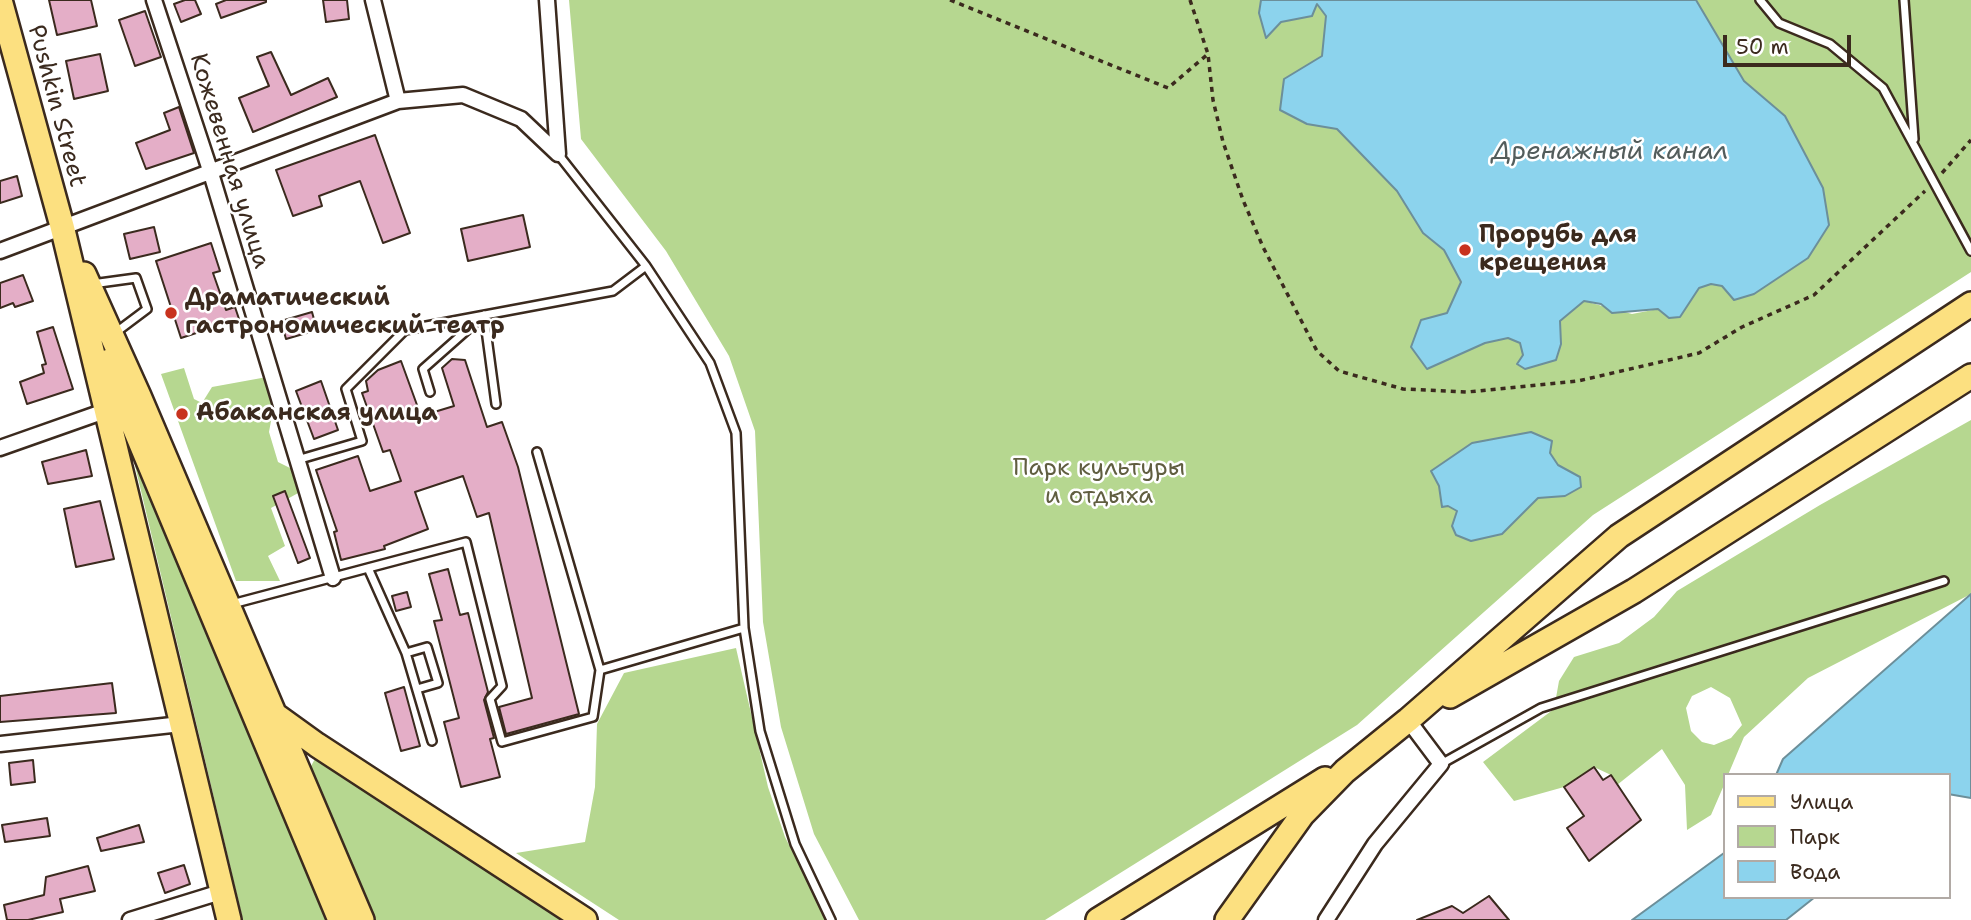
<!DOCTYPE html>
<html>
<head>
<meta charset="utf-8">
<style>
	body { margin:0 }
	#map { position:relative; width:1971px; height:920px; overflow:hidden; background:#fff; font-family:"Shantell Sans",sans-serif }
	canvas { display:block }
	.legend { position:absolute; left:1723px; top:773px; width:228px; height:126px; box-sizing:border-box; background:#fff; border:2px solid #b1aaa5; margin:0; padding:9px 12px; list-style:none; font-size:21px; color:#3b2a1e }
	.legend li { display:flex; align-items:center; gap:14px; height:35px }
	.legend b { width:35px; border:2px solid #b1aaa5 }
	.scale { position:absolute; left:1723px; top:35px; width:128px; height:32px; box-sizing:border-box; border:4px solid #3b2a1e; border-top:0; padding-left:9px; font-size:21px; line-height:24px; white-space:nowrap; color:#3b2a1e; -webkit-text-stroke:5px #fff; paint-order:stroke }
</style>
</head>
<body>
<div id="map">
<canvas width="1971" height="920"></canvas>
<ul class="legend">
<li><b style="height:9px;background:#fce080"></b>Улица</li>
<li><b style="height:19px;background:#b6d790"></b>Парк</li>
<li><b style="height:19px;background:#8cd3ed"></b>Вода</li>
</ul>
<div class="scale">50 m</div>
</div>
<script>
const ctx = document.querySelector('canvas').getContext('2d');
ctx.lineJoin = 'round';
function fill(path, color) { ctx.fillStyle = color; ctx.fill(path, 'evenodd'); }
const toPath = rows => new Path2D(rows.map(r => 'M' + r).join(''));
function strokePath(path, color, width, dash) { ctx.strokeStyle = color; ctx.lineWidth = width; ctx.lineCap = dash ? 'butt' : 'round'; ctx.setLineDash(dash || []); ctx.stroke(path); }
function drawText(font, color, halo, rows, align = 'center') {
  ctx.font = font + ' "Shantell Sans",sans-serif'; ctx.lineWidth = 5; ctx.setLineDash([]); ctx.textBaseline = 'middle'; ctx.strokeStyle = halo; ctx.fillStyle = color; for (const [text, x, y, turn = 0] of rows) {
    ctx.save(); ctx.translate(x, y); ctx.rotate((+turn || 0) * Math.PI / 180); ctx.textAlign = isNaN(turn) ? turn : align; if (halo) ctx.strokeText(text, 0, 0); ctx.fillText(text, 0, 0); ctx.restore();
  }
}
fill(toPath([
	[569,0,1261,0,1259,13,1266,38,1281,22,1312,16,1317,3,1326,15,1322,56,1284,79,1307,124,1337,129,1397,191,1423,233,1444,250,1461,283,1427,369,1486,343,1508,338,1520,343,1523,355,1518,364,1561,344,1560,321,1584,301,1632,314,1658,309,1669,318,1680,317,1699,287,1711,283,1722,286,1734,300,1754,294,1785,116,1744,81,1696,0,1971,0,1971,272,1593,515,1357,725,1045,920,859,920,814,834,781,727,763,622,755,431,729,356,666,251,581,139],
	[184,368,194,399,202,403,212,387,267,377,275,399,269,432,278,462,296,471,300,492,271,508,285,546,268,556,280,581,236,581,161,374],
	[1971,420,1971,594,1808,678,1744,737,1728,775,1724,775,1724,785,1711,815,1687,830,1685,785,1662,749,1617,785,1611,775,1594,767,1564,787,1514,801,1483,762,1554,709,1559,681,1574,657,1619,643,1654,617,1677,591,1820,505],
	[1711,687,1730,698,1742,725,1731,738,1714,745,1702,742,1691,731,1686,708,1692,696],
	[132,453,180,552,332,920,243,920],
	[736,648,768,787,785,837,827,920,619,920,516,853,585,842,595,787,597,724,624,673],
	[317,755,565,920,376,920,310,768]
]), '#b6d790');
const water = toPath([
	[1261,0,1696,0,1744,81,1785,116,1823,188,1829,225,1808,258,1754,294,1734,300,1722,286,1711,284,1699,288,1680,317,1669,318,1658,309,1612,313,1601,304,1584,301,1560,321,1561,344,1556,360,1525,369,1517,364,1523,355,1520,343,1508,338,1485,343,1427,369,1411,347,1421,320,1447,313,1461,282,1444,250,1423,233,1397,191,1337,129,1307,124,1280,110,1284,79,1322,56,1326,16,1317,4,1312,16,1281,22,1266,38,1259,13,1261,0],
	[1531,432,1552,441,1550,453,1558,465,1580,477,1581,487,1565,496,1538,498,1502,534,1471,541,1456,535,1452,526,1457,511,1448,506,1442,507,1439,486,1431,471,1472,443,1531,432],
	[1971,594,1971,798,1948,794,1948,775,1776,775,1783,759,1971,594],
	[1724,853,1724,897,1815,897,1786,920,1632,920,1724,853]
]);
fill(water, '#8cd3ed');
strokePath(water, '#6c8f9a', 2);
const building = toPath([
	[49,0,91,0,97,26,57,35,49,0],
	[185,0,195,0,201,14,181,22,174,4,185,0],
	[226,0,266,0,266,2,221,18,216,4,226,0],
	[323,0,347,0,349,19,326,22,323,0],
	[145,11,161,57,135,66,119,20,145,11],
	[271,52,291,95,328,78,337,97,253,132,239,98,269,86,257,57,271,52],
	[100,54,108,91,74,99,66,61,100,54],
	[179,107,194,153,146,169,136,143,170,130,164,113,179,107],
	[375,135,410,233,383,243,360,181,319,196,322,206,293,216,276,170,375,135],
	[17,176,22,196,0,203,0,181,17,176],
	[523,215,530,247,468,261,461,229,523,215],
	[154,227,160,252,130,259,124,234,154,227],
	[211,243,220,271,213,273,226,310,235,307,239,319,181,338,156,261,211,243],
	[23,275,33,301,15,307,13,303,0,308,0,283,23,275],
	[312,312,317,330,286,339,281,321,312,312],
	[53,327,73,389,27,404,20,382,44,373,42,365,46,364,37,332,53,327],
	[452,359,465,360,487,427,502,422,518,467,579,714,506,734,499,707,532,698,489,513,477,517,463,476,415,492,428,529,384,546,385,549,341,560,334,532,337,531,316,470,358,456,370,491,401,481,390,450,383,452,362,393,368,391,366,381,378,370,401,361,421,416,454,406,442,368,452,359],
	[321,381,338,430,314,439,296,391,321,381],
	[86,450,92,476,48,484,42,462,86,450],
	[285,491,310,558,298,563,273,496,285,491],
	[100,501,114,559,76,567,64,509,100,501],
	[448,569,460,615,468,613,488,692,484,700,494,738,490,739,500,777,461,787,444,722,459,718,434,621,442,620,429,574,448,569],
	[407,592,411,607,396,611,392,596,407,592],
	[112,683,116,713,0,722,0,696,112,683],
	[404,687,420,746,401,751,385,693,404,687],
	[33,760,35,782,11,785,9,763,33,760],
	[1594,767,1603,780,1611,775,1641,820,1589,861,1567,828,1584,816,1564,787,1594,767],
	[47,818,50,836,5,842,2,825,47,818],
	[139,825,144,842,101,851,97,838,139,825],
	[184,865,190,884,165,893,158,873,184,865],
	[88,866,95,891,60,899,63,912,28,920,7,920,4,905,44,895,46,877,88,866],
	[1489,896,1509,920,1417,920,1452,906,1463,913,1489,896]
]);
fill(building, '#e4aec7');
strokePath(building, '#3b2a1e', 2);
const service = toPath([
	[1760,0,1779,23,1830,44,1883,88,1971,251],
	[1904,0,1914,139],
	[558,154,646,266,710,363,736,433,744,628,760,731,795,844,831,920],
	[92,284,136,278,147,309,115,333],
	[430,392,423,369,484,315,496,404],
	[537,452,600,670,744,628],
	[297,460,362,441,346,389,405,330,613,291,646,266],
	[368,568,406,653,432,741],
	[232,604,466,542,502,686,490,699,502,742,593,717,600,670],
	[406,653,427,647,438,683,417,689],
	[1441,764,1541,708,1944,581]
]);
const minor = toPath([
	[154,0,210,170,333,578],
	[373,0,398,101],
	[547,0,558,154],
	[0,251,398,101,463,95,521,119,558,154],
	[0,448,105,411],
	[0,744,181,724],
	[130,920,224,891],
	[1326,920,1375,844,1441,764,1408,720]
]);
const primary = toPath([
	[0,0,62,226,229,920],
	[84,274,139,396,362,920],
	[109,361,124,403,340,920],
	[1450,696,1634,591,1971,376],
	[274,714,317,745,585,920],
	[1098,920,1325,779],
	[1227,920,1302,815,1345,771,1408,720,1619,536,1971,304]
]);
strokePath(service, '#3b2a1e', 12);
strokePath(minor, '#3b2a1e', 19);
strokePath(primary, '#3b2a1e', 28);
strokePath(toPath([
	[950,0,1168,88,1208,54],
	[1190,0,1208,54,1213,100,1223,142,1243,200,1263,247,1317,351,1339,371,1403,389,1467,392,1578,381,1699,353,1742,327,1814,295,1925,191],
	[1942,173,1971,140]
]), '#3b2a1e', 3.5, [5, 5]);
strokePath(service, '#fff', 7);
strokePath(minor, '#fff', 14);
strokePath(primary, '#fce080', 23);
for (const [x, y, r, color] of [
	[1465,250,7,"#c8321e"],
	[171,313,7,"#c8321e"],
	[182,414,7,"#c8321e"]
]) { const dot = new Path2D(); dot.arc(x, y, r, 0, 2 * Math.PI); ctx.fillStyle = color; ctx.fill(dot); strokePath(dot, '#fff', 2.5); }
drawText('24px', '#3b2a1e', '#fff', [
	["Pushkin Street",56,106,75],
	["Кожевенная улица",229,161,73]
]);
drawText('bold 24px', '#3b2a1e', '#fff', [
	["Прорубь для",1479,236],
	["крещения",1479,264],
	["Драматический",185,299],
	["гастрономический театр",185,327],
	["Абаканская улица",196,414]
], 'left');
drawText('24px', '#605e40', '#fff', [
	["Парк культуры",1099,469],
	["и отдыха",1099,497]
]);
drawText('italic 26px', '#535d5c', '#fff', [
	["Дренажный канал",1610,152]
]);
</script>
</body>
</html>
